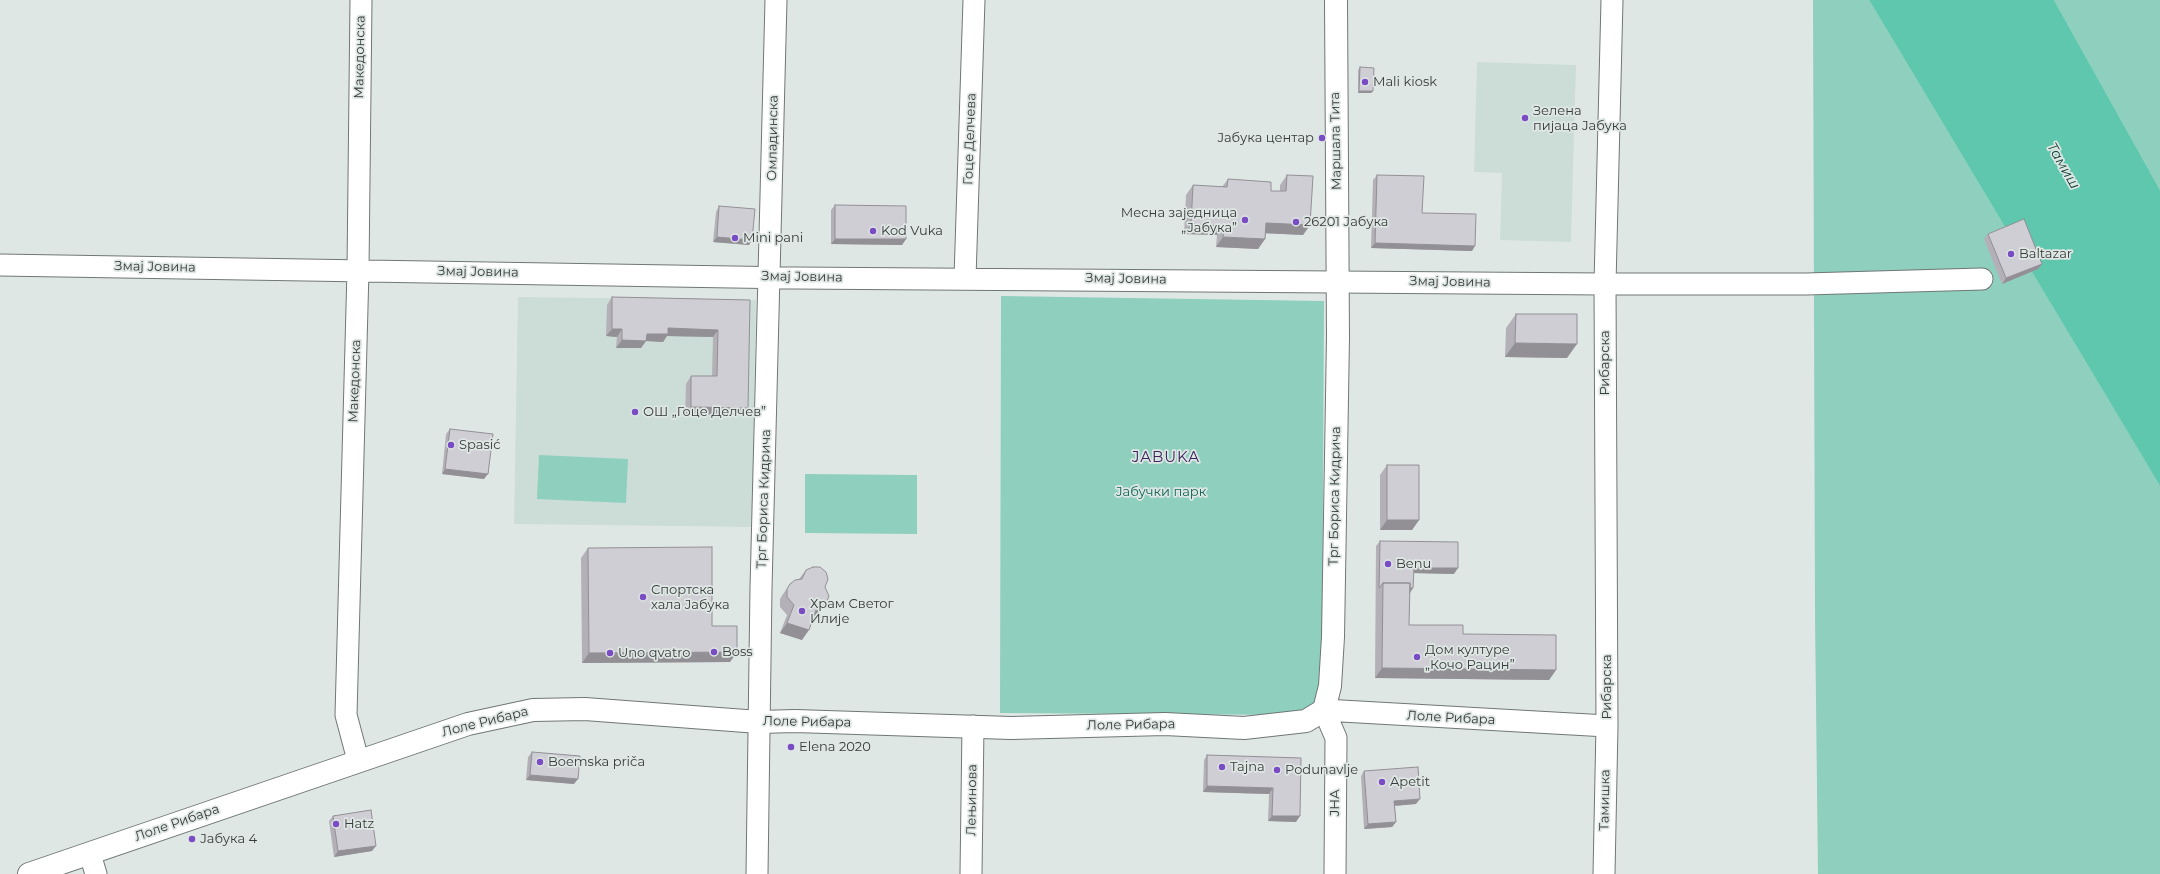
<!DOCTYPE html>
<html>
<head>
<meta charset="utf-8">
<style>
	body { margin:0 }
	canvas { display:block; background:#dfe7e4 }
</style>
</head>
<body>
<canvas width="2160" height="874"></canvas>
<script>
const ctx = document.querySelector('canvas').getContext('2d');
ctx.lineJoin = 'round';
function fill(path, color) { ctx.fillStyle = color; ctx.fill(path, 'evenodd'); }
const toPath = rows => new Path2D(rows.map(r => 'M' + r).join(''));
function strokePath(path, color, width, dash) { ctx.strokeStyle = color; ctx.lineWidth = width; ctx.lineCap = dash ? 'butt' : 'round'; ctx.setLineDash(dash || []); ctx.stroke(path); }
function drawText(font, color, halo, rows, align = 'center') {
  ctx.font = font + ' Montserrat,sans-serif'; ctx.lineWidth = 3.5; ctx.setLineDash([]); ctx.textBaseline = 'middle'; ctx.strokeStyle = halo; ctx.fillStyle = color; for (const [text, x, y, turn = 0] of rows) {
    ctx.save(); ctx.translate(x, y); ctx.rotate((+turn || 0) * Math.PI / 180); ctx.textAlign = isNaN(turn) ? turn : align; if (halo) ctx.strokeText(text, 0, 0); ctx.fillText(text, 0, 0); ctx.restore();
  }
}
fill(toPath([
	[1477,62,1576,65,1571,242,1500,240,1502,173,1474,172],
	[518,297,756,300,752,527,514,524]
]), '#ccddd8');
fill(toPath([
	[1813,0,1869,0,2160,486,2160,874,1818,874,1815,615],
	[2054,0,2160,0,2160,190],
	[1001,296,1324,301,1322,684,1314,704,1294,715,1000,713],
	[539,455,628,459,626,503,537,499],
	[805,474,917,475,917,534,805,533]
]), '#8fcfbd');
fill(toPath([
	[1869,0,2054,0,2160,190,2160,486]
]), '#5fc7ae');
const street = toPath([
	[0,265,794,278,1605,284,1806,284,1982,279],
	[965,278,974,0],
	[358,760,346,715,358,270,361,0],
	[90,854,96,874],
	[757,874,761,588,776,0],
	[971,874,973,726],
	[1335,874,1336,738,1324,710,1607,726],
	[1604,874,1607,726,1605,284,1612,0]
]);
const secondary = toPath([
	[29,874,468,724,533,710,585,709,759,722,795,721,1011,728,1165,724,1244,728,1306,721,1324,710,1330,686,1333,637,1338,337,1336,0]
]);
strokePath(street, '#707775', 23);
strokePath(secondary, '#707775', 24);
strokePath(street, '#fff', 21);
strokePath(secondary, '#fff', 22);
fill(toPath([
	[1360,67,1373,91,1371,93,1358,93,1358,70],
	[1287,175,1310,225,1303,235,1266,233,1265,239,1258,249,1216,247,1217,235,1184,234,1186,195,1193,185,1222,187,1228,179,1271,191,1280,191,1280,185],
	[1377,175,1422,213,1472,251,1371,248,1373,180],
	[835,205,906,239,902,245,831,244,831,210],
	[719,206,752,240,749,245,713,242,716,212],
	[1988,234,2042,264,2038,269,2002,284,1984,239],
	[612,297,750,300,743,415,685,414,686,384,691,376,712,376,713,337,667,336,663,342,646,341,641,348,616,348,617,337,606,336,607,305],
	[1516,314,1567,358,1505,357,1506,328],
	[450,429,484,479,442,474,446,434],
	[1387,465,1419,520,1412,530,1380,530,1380,475],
	[1380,541,1454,574,1414,573,1410,593,1409,625,1463,634,1556,670,1549,680,1375,678,1376,546],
	[588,548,737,652,730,662,582,663,581,558],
	[806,570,825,587,826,604,819,614,813,620,802,640,780,633,787,615,780,607,780,599,783,594,790,584,799,579],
	[532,752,574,784,526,780,528,757],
	[1207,755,1301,758,1296,822,1268,821,1269,794,1203,792,1204,760],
	[1364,771,1416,804,1395,806,1396,822,1392,827,1364,829,1361,776],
	[333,816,372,851,334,857,329,821]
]), '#b3b1b7');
fill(toPath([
	[1359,91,1373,91,1371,93,1358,93],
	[1266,223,1310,225,1303,235,1259,233],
	[1191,224,1224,226,1217,235,1184,234],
	[717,237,752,240,749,245,713,242],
	[1223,237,1265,239,1258,249,1216,247],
	[835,239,906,239,902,245,831,244],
	[1375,243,1475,246,1472,251,1371,248],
	[2042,264,2038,269,2002,284,2006,278],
	[668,328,718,330,713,337,667,336,663,342,646,341,641,348,616,348,622,340],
	[612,329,622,329,617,337,606,336],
	[1515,343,1577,344,1567,358,1505,357],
	[691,407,748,408,743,415,685,414],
	[445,469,488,474,484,479,442,474],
	[1387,520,1419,520,1412,530,1380,530],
	[1414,568,1458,568,1454,574,1410,573],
	[1382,588,1413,588,1410,593],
	[826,604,819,614,814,620,809,620,816,610],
	[787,623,809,630,802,640,780,633],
	[737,652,730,662,582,663,589,653],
	[1382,668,1556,670,1549,680,1375,678],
	[530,775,578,779,574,784,526,780],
	[1207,786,1273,788,1269,794,1203,792],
	[1420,799,1416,804,1391,806,1394,801],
	[1272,816,1300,816,1296,822,1268,821],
	[1396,822,1392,827,1364,829,1368,824],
	[376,846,372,851,334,857,338,851]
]), '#929095');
const building = toPath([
	[1360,67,1374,68,1373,91,1359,91,1360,67],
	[1287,175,1313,176,1310,225,1266,223,1265,239,1223,237,1224,226,1191,224,1193,185,1227,187,1228,179,1271,182,1271,191,1286,191,1287,175],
	[1377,175,1424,176,1422,213,1476,214,1475,246,1375,243,1377,175],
	[835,205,906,206,906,239,835,239,835,205],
	[719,206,755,209,752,240,717,237,719,206],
	[2024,219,2042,264,2006,278,1988,234,2024,219],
	[612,297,750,300,748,408,691,407,691,376,717,376,718,330,668,328,668,334,647,334,646,341,622,340,622,329,612,329,612,297],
	[1516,314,1577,314,1577,344,1515,343,1516,314],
	[450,429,493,434,488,474,445,469,450,429],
	[1387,465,1419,465,1419,520,1387,520,1387,465],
	[1380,541,1458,542,1458,568,1414,568,1413,588,1410,588,1410,583,1383,583,1379,588,1380,541],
	[712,547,712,626,737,626,737,652,589,653,588,548,712,547],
	[813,567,820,567,826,572,828,579,825,587,829,596,826,604,821,610,816,610,809,630,787,623,794,605,787,597,787,589,790,584,795,580,802,579,806,570,813,567],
	[1383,583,1410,583,1409,625,1463,625,1463,634,1556,635,1556,670,1382,668,1383,583],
	[532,752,580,756,578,779,530,775,532,752],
	[1207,755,1301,758,1300,816,1272,816,1273,788,1207,786,1207,755],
	[1418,767,1420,799,1394,801,1396,822,1368,824,1364,771,1418,767],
	[371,810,376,846,338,851,333,816,371,810]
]);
fill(building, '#d0ced5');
strokePath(building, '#929095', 1);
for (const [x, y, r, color] of [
	[1365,82,4,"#794cc4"],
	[1525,118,4,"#794cc4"],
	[1322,138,4,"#794cc4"],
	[1245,220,4,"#794cc4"],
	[1296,222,4,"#794cc4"],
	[873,231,4,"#794cc4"],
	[735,238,4,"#794cc4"],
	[2011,254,4,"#794cc4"],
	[635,412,4,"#794cc4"],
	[451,445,4,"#794cc4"],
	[1388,564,4,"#794cc4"],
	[643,597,4,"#794cc4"],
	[802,611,4,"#794cc4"],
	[714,652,4,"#794cc4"],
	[610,653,4,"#794cc4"],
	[1417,657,4,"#794cc4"],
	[791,747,4,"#794cc4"],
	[540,762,4,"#794cc4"],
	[1222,767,4,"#794cc4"],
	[1277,770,4,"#794cc4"],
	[1382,782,4,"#794cc4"],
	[336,824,4,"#794cc4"],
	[192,839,4,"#794cc4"]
]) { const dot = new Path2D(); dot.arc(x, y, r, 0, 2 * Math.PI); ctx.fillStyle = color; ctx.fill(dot); strokePath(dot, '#dfe7e4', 1.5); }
drawText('13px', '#373b3a', '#dfe7e4', [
	["Македонска",360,57,-89],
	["Омладинска",773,138,-89],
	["Гоце Делчева",970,139,-88],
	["Маршала Тита",1336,141,-91],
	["Змај Јовина",155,267,1],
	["Змај Јовина",478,272,1],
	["Змај Јовина",802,277,1],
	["Змај Јовина",1126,279,1],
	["Змај Јовина",1450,282,1],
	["Рибарска",1605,363,-90],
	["Македонска",355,381,-88],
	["Трг Бориса Кидрича",1335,496,-89],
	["Трг Бориса Кидрича",764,499,-88],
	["Рибарска",1607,687,-90],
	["Лоле Рибара",1451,718,3],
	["Лоле Рибара",485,722,-14],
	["Лоле Рибара",807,722,1],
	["Лоле Рибара",1131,725,-1],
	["Лењинова",972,800,-89],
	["Тамишка",1605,800,-89],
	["ЈНА",1335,803,-90],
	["Лоле Рибара",177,823,-19]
]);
drawText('13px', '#373b3a', '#dfe7e4', [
	["Mali kiosk",1373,82],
	["Зелена",1533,111],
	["пијаца Јабука",1533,126],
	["Јабука центар",1314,138,"right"],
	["Месна заједница",1237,213,"right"],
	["„Јабука”",1237,228,"right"],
	["26201 Јабука",1304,222],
	["Kod Vuka",881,231],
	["Mini pani",743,238],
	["Baltazar",2019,254],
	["ОШ „Гоце Делчев”",643,412],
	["Spasić",459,445],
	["Benu",1396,564],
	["Спортска",651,590],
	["хала Јабука",651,605],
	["Храм Светог",810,604],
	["Илије",810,619],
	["Дом културе",1425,650],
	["„Кочо Рацин”",1425,665],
	["Boss",722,652],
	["Uno qvatro",618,653],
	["Elena 2020",799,747],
	["Boemska priča",548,762],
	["Tajna",1230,767],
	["Podunavlje",1285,770],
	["Apetit",1390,782],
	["Hatz",344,824],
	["Јабука 4",200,839]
], 'left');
drawText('13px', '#106555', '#dfe7e4', [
	["Јабучки парк",1161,492]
]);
drawText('italic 14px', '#134238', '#dfe7e4', [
	["Тамиш",2063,166,60]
]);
ctx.letterSpacing = '1px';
drawText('15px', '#39245e', '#dfe7e4', [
	["JABUKA",1166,458]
]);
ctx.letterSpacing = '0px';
</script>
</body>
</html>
